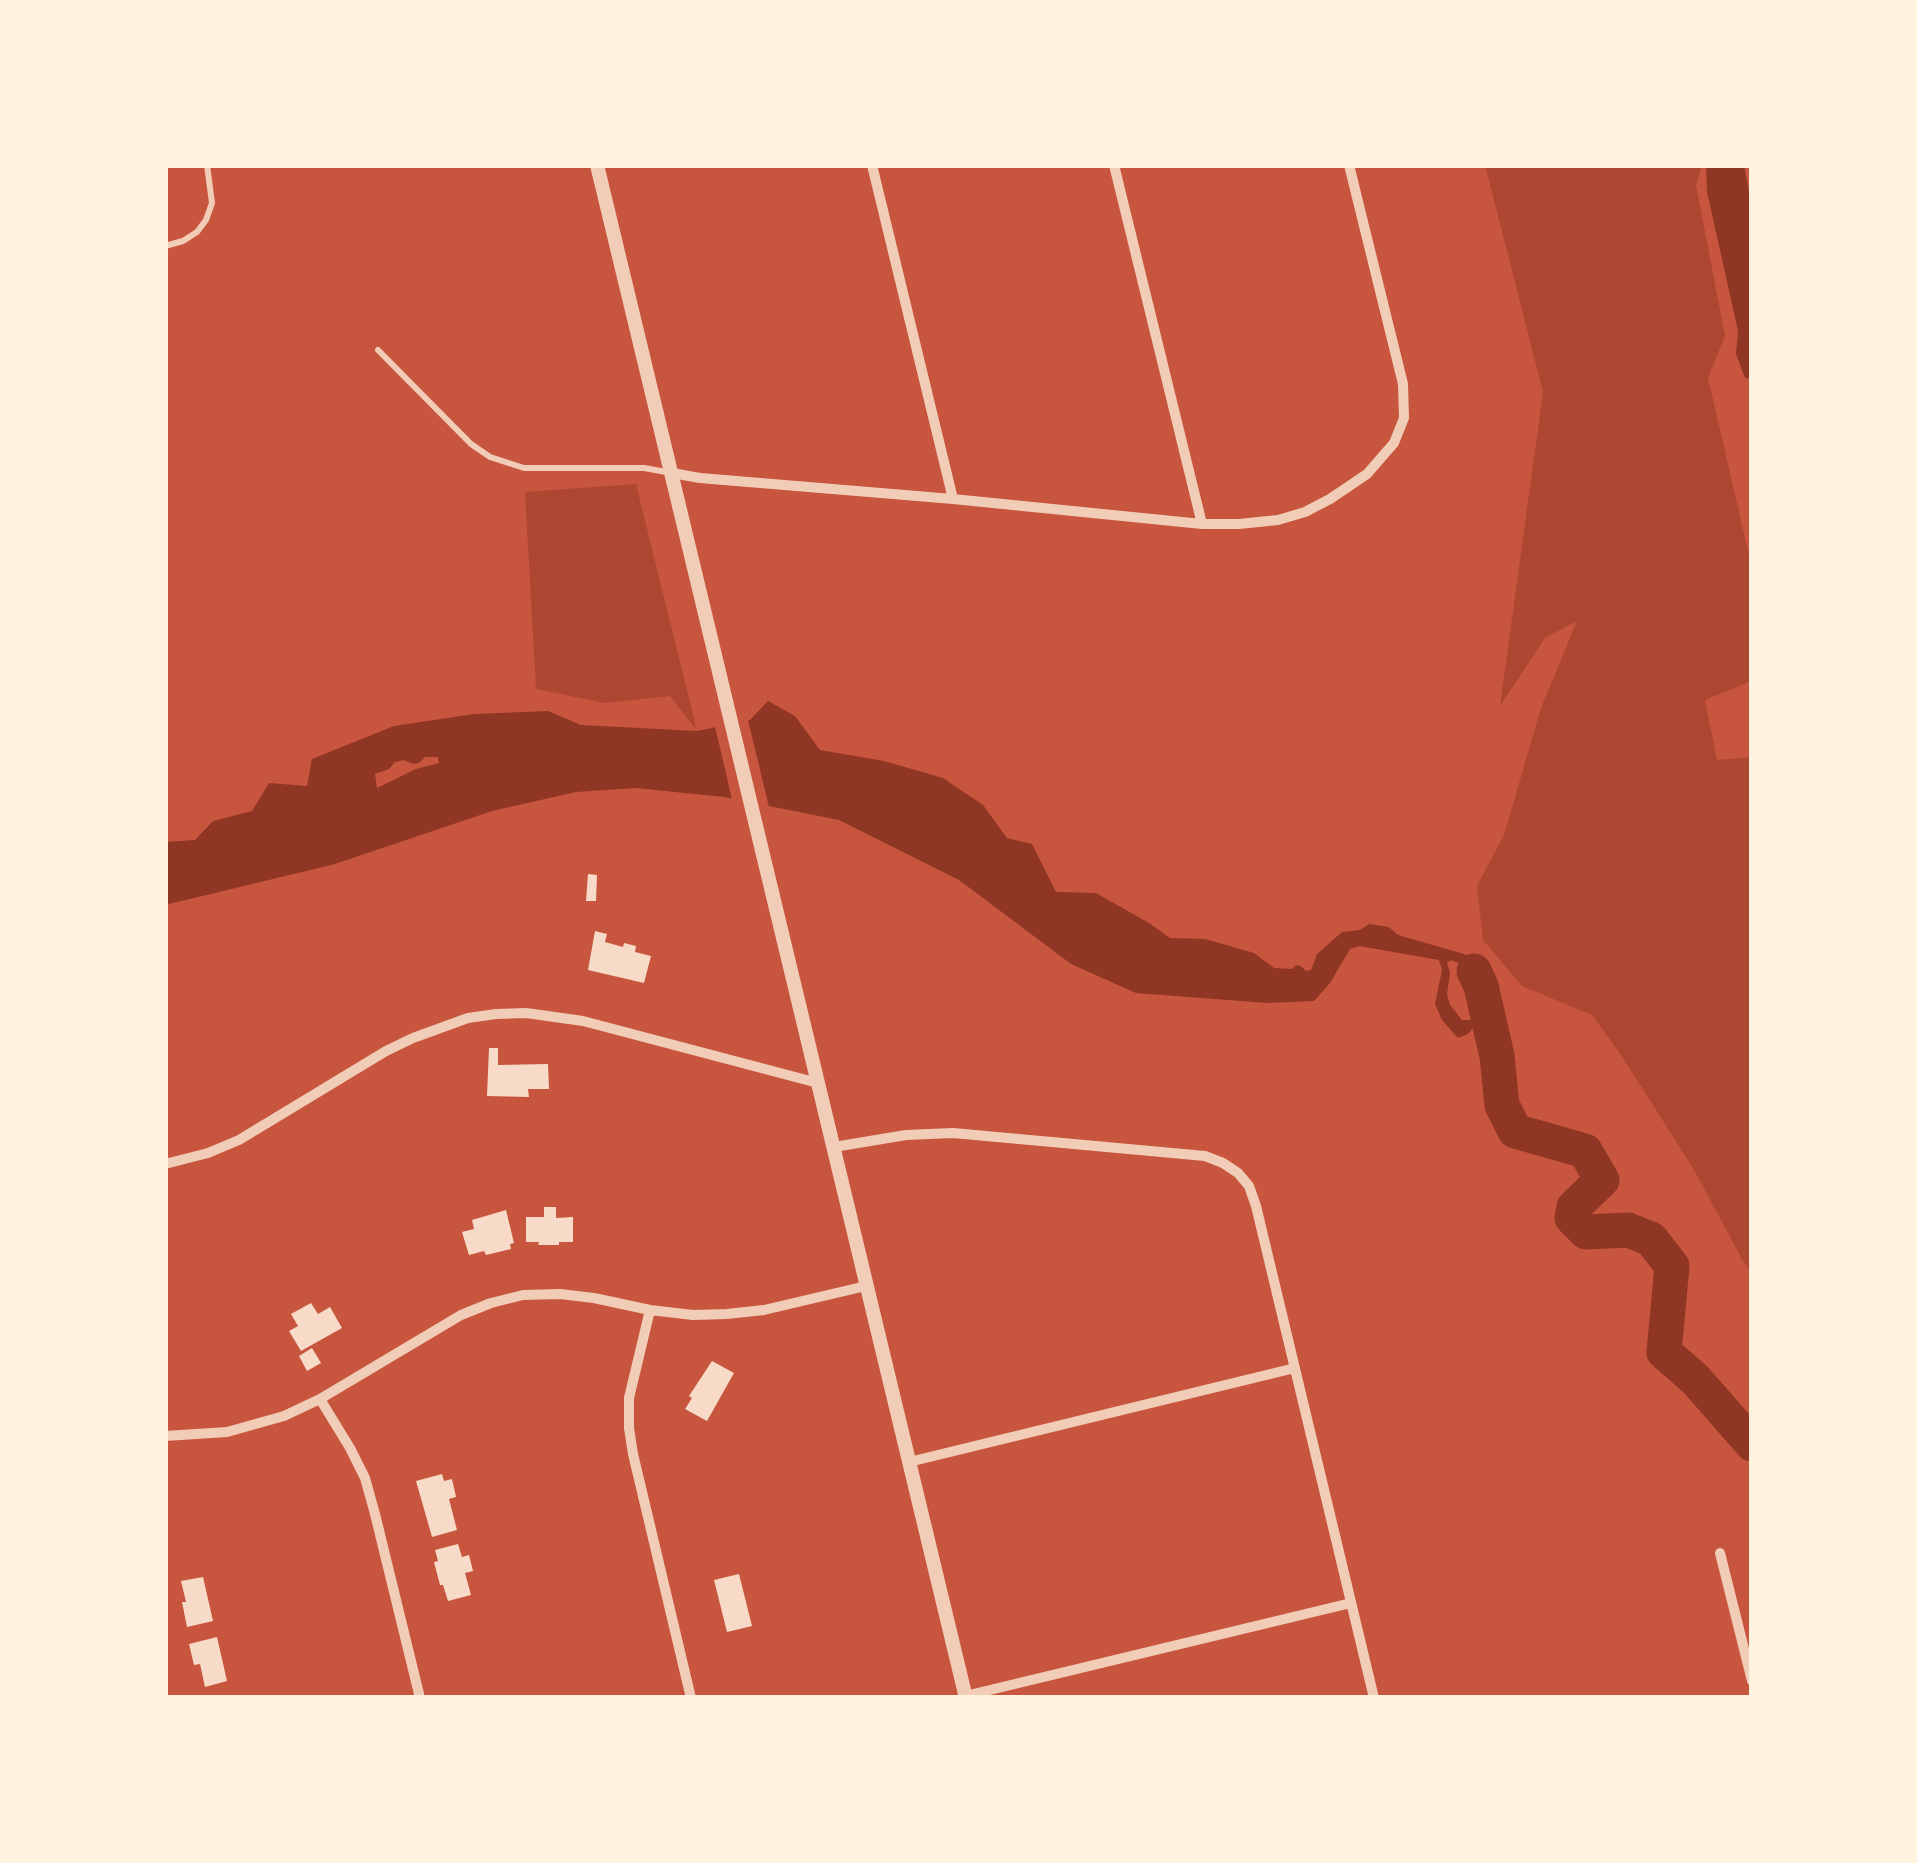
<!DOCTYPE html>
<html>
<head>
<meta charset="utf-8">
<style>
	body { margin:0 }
	#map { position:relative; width:1917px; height:1863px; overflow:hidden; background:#c8553d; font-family:"Fira Sans Condensed",sans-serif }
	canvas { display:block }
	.frame { position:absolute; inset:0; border:168px solid #fff3e0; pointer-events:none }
</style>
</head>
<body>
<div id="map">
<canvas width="1917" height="1863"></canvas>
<div class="frame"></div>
</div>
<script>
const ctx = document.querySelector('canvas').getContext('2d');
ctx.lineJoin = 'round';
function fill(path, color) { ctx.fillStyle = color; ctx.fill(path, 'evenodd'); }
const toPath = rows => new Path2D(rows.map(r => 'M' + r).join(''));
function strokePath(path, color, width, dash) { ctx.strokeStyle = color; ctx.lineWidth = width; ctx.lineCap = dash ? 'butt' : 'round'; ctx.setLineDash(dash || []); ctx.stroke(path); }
fill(toPath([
	[1485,165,1702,165,1696,185,1725,336,1708,378,1752,568,1752,681,1705,700,1717,760,1752,757,1752,1273,1743,1261,1693,1168,1621,1055,1592,1015,1522,986,1483,940,1477,886,1504,835,1541,708,1577,621,1545,638,1500,706,1543,392],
	[636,484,697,731,670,696,605,703,536,689,525,492]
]), '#ae4732');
fill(toPath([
	[1706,165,1744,165,1752,207,1752,379,1745,378,1736,354,1738,331,1707,192],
	[768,701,795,716,820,750,884,761,943,778,983,805,1007,838,1032,844,1056,892,1096,893,1149,923,1170,938,1205,939,1254,953,1274,968,1292,969,1296,965,1301,966,1306,971,1311,970,1317,954,1342,932,1360,930,1369,924,1389,927,1398,935,1464,954,1476,963,1498,999,1490,1012,1481,1018,1468,1034,1458,1038,1442,1020,1435,1004,1442,970,1439,960,1359,946,1350,949,1330,983,1314,1001,1267,1003,1136,993,1071,964,959,880,839,820,724,797,636,788,576,792,492,811,335,864,165,905,165,842,195,840,213,821,252,811,269,783,307,786,312,759,394,726,474,714,548,711,581,725,697,731,750,720],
	[425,757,438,757,439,763,416,769,377,788,375,774,389,769,395,762,404,760,413,764,419,763],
	[1451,960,1459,963,1464,970,1461,979,1463,985,1471,980,1475,984,1476,994,1472,998,1478,1010,1470,1020,1462,1020,1450,1005,1447,994,1450,973,1447,963]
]), '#8f3625');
fill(toPath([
	[747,716,770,811,733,804,714,722]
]), '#c8553d');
strokePath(toPath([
	[1474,971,1481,986,1497,1056,1502,1105,1515,1131,1585,1151,1602,1180,1574,1207,1572,1218,1586,1232,1628,1230,1651,1239,1672,1266,1664,1352,1696,1380,1752,1444]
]), '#8f3625', 35);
fill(toPath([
	[588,874,597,875,596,901,586,901],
	[595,931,607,934,605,942,623,947,624,943,636,946,635,952,651,956,644,983,588,970],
	[489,1048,498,1048,498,1065,548,1064,549,1089,528,1089,529,1097,487,1096],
	[544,1207,556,1207,556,1218,573,1217,573,1242,559,1242,559,1245,538,1245,539,1242,526,1242,526,1217,544,1217],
	[506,1210,514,1243,510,1244,511,1249,486,1255,484,1251,469,1255,462,1232,474,1229,472,1220],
	[311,1303,318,1314,330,1307,342,1328,301,1351,289,1331,298,1326,291,1314],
	[312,1348,321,1363,307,1371,299,1356],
	[712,1361,734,1373,707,1421,685,1409,692,1398,689,1396],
	[442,1474,444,1481,452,1479,456,1497,449,1499,457,1530,432,1537,416,1481],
	[458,1544,462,1557,469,1555,473,1571,465,1573,471,1595,448,1601,443,1585,440,1585,434,1562,438,1561,435,1550],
	[739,1574,752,1626,727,1632,714,1580],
	[203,1577,213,1621,187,1627,182,1602,186,1602,181,1581],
	[217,1637,227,1681,205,1687,200,1664,194,1665,189,1644]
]), '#f7dbc8');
strokePath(toPath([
	[165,246,183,241,197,232,206,220,212,203,207,165],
	[378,350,471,444,490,457,524,468,644,468,672,473]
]), '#f1ccb7', 6);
strokePath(toPath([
	[872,165,953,499],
	[1114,165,1202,524],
	[672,473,700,478,953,499,1202,524,1239,524,1278,520,1305,512,1330,499,1367,474,1394,443,1404,418,1403,384,1349,165],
	[834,1147,906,1135,953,1133,1205,1156,1223,1163,1238,1173,1249,1186,1256,1206,1374,1698],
	[165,1164,208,1153,239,1140,386,1051,413,1038,468,1018,496,1014,526,1013,583,1021,818,1083],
	[650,1310,629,1398,629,1428,633,1454,691,1698],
	[320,1399,350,1448,365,1478,375,1514,420,1698],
	[165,1436,227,1432,284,1416,320,1399,461,1315,491,1303,523,1295,560,1294,594,1298,650,1310,693,1315,727,1314,764,1310,866,1286],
	[909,1462,1295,1368],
	[1720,1553,1752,1681],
	[965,1696,1351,1603]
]), '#f1ccb7', 10);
strokePath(toPath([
	[597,165,966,1698]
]), '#f1ccb7', 14);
</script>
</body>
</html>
